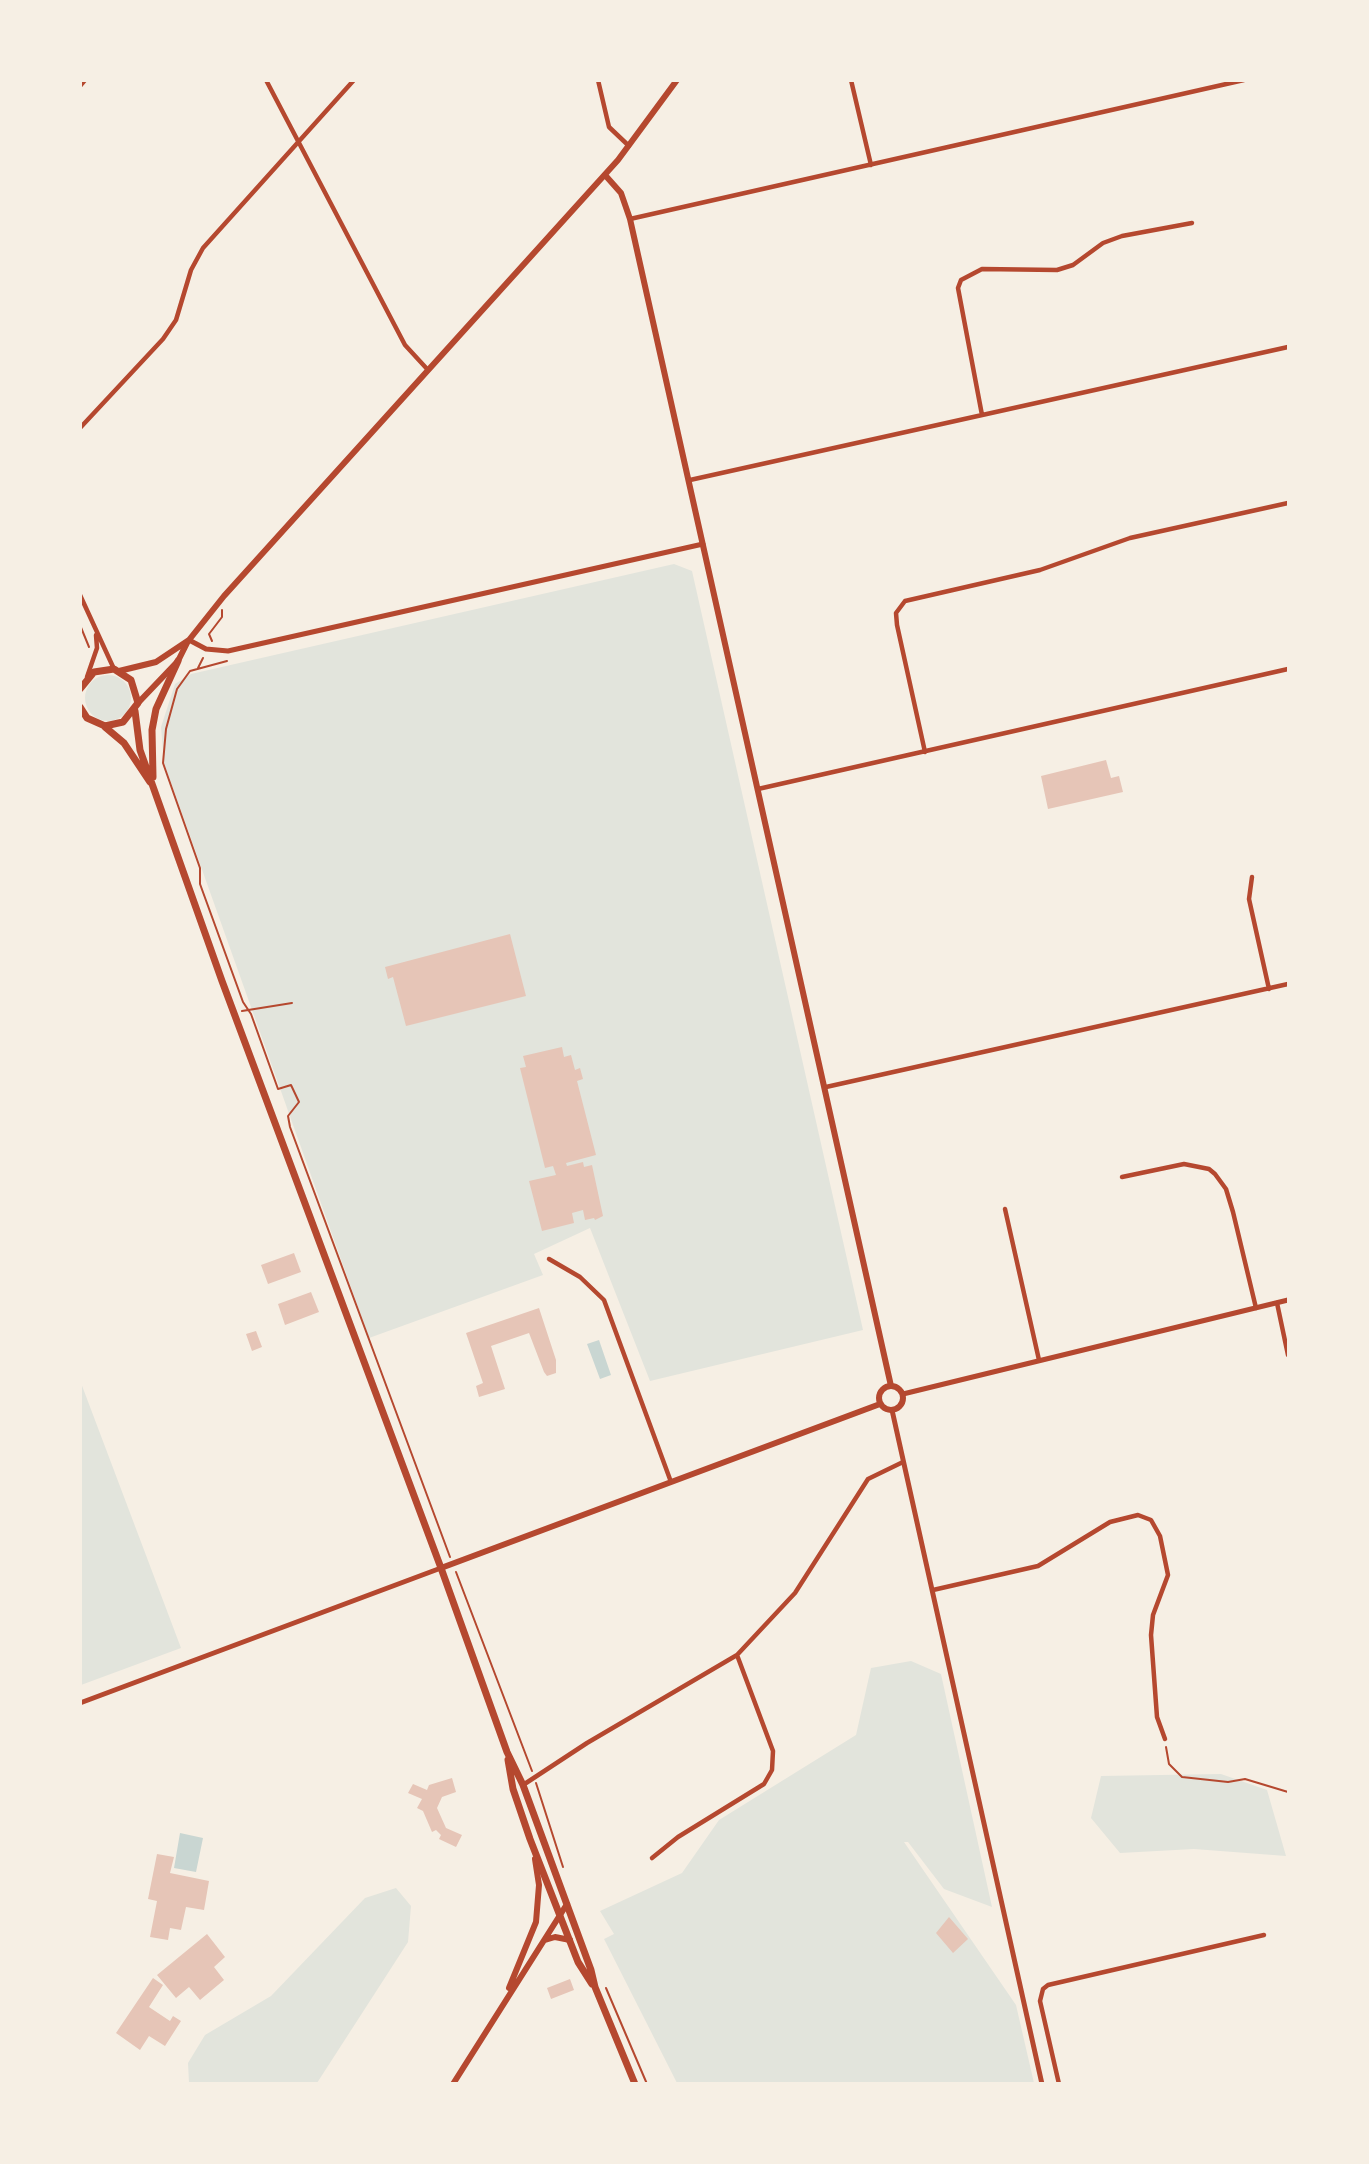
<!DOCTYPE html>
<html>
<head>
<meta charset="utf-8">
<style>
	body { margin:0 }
	#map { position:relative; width:1369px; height:2164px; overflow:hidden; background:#f6efe4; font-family:"Golos Text",sans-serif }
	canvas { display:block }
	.frame { position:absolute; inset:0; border:82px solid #f6efe4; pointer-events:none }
</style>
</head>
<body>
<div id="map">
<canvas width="1369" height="2164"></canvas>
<div class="frame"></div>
</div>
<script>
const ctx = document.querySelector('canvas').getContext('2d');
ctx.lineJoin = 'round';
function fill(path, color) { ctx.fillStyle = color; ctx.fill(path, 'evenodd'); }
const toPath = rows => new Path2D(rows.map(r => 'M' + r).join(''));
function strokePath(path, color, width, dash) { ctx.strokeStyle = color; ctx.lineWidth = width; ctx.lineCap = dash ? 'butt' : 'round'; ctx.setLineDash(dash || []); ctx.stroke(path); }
fill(toPath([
	[674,564,692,571,863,1330,650,1381,590,1228,534,1254,543,1275,369,1338,164,763,161,727,175,684,191,674],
	'85 698a23 23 0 1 1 46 0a23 23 0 1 1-46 0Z',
	[81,1383,181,1648,81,1685,80,1685],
	[911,1661,941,1674,992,1907,944,1889,908,1842,904,1842,1016,2005,1034,2083,677,2083,604,1939,614,1934,600,1911,682,1873,719,1820,856,1735,871,1668],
	[1221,1774,1267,1790,1286,1856,1194,1849,1120,1853,1091,1818,1101,1776],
	[396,1888,411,1906,408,1942,317,2083,189,2083,188,2063,205,2035,271,1996,365,1898]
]), '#e2e4dc');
fill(toPath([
	[599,1340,611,1375,600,1379,587,1344],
	[180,1833,203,1838,196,1872,174,1868]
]), '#c9d6d2');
fill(toPath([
	[1106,760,1111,778,1119,776,1123,792,1048,809,1041,776],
	[510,934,526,996,406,1026,393,977,388,979,385,967],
	[562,1047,564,1057,571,1055,575,1070,580,1068,583,1079,577,1081,596,1155,566,1163,567,1166,583,1162,584,1167,592,1165,603,1216,595,1220,594,1218,585,1220,583,1210,572,1213,574,1223,542,1231,529,1181,556,1175,553,1166,545,1168,520,1068,526,1067,523,1056],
	[294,1253,301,1272,268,1284,261,1265],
	[311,1292,319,1312,285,1325,278,1304],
	[539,1308,556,1360,556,1373,547,1376,544,1372,529,1333,491,1346,505,1389,479,1397,476,1386,483,1383,466,1333],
	[256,1331,262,1347,252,1351,246,1334],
	[452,1778,456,1792,442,1797,437,1808,446,1828,462,1835,456,1847,439,1839,441,1835,436,1830,432,1832,423,1811,417,1808,422,1799,408,1793,413,1784,427,1790,429,1785],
	[157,1854,174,1857,170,1873,209,1881,204,1910,186,1907,181,1930,170,1928,168,1940,150,1937,157,1901,148,1899],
	[949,1917,968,1939,953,1953,936,1933],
	[207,1934,225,1957,214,1967,224,1980,200,2000,189,1987,176,1998,157,1975],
	[153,1978,163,1985,149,2007,170,2021,173,2016,181,2021,165,2046,149,2036,140,2050,116,2033],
	[570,1979,574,1990,551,1999,547,1988]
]), '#e6c5b7');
strokePath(toPath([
	[80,625,89,647],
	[212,641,209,634,222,617,222,610],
	[227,661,190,671,177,689,166,729,163,763,200,868,200,884,243,1002,251,1014,278,1089,291,1085,299,1102,288,1116,290,1127,450,1557],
	[198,668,203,658],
	[242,1011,292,1003],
	[456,1572,532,1771],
	[1166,1747,1169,1764,1182,1777,1228,1782,1245,1779,1288,1792],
	[536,1783,563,1867],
	[606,1988,647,2084]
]), '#b5482f', 2);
strokePath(toPath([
	[266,80,405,345,428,370],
	[598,80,609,127,629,146],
	[851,80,871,165],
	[80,86,85,80],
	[630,219,1244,80],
	[982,415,958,288,961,280,982,269,1057,270,1073,265,1103,243,1122,236,1192,223],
	[80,428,163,339,176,320,191,270,203,248,354,80],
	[690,480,1288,347],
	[80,595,114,669],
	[87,677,97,648,96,635],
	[925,752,897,625,896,613,905,601,1040,570,1130,538,1288,503],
	[758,789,1288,669],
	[1252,877,1249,899,1269,989],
	[826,1087,1288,984],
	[1122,1177,1184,1164,1209,1169,1215,1174,1226,1189,1233,1212,1256,1308],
	[1005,1209,1039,1360],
	[549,1259,580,1277,604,1300,671,1482],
	[1277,1303,1288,1355],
	[933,1590,1038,1566,1110,1522,1138,1515,1151,1520,1160,1536,1168,1575,1153,1615,1151,1635,1157,1717,1165,1739],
	[523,1785,587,1743,737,1655,795,1593,868,1479,903,1462],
	[652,1858,678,1837,764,1784,772,1770,773,1751,737,1655],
	[1059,2084,1040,2001,1043,1989,1048,1985,1264,1935]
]), '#b5482f', 4.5);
strokePath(toPath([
	[189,640,206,649,228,651,703,544],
	[903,1394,1288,1300],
	[892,1410,1042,2084],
	[80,1703,441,1568]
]), '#b5482f', 5);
strokePath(toPath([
	[605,175,621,193,630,219,891,1386],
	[119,671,156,662,189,640,224,596,618,160,677,80],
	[138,703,178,661,188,641],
	'879 1398a12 12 0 1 1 24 0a12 12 0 1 1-24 0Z',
	[441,1568,880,1404],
	[545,1940,555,1937,570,1940],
	[509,1988,536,1922,539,1885,535,1859],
	[453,2084,567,1904]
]), '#b5482f', 6);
strokePath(toPath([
	[80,689,94,672,114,669,131,680,138,703,123,722,105,726,87,718,80,707],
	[135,711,140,750,222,981,441,1568,507,1752,523,1785,591,1970,595,1987,635,2084],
	[105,727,124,743,150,782],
	[153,777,152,730,156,709,178,661],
	[508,1760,513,1789,530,1839,578,1962,592,1984]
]), '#b5482f', 7);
</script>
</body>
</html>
